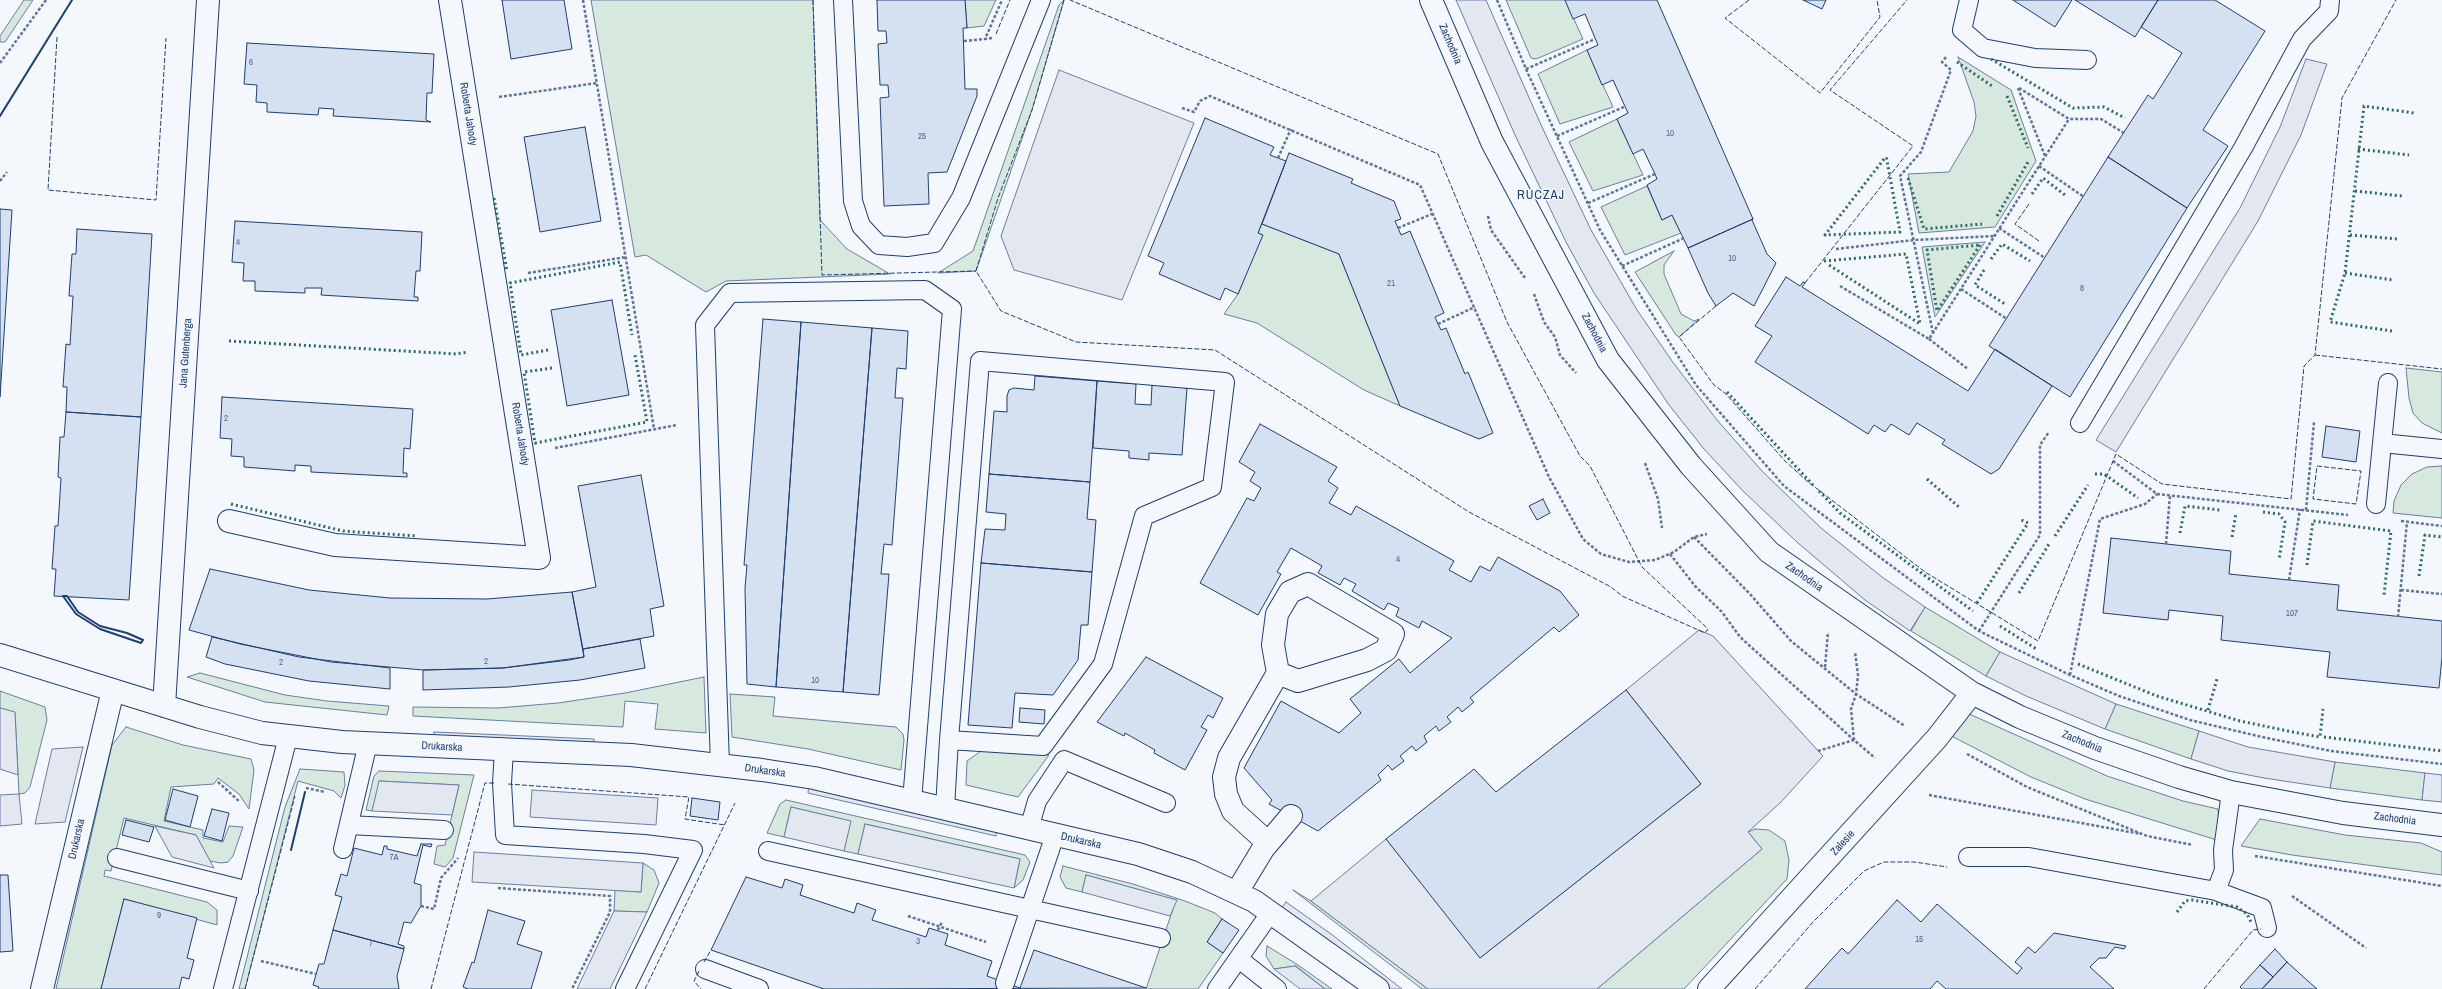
<!DOCTYPE html>
<html>
<head>
<meta charset="utf-8">
<style>
	body { margin:0 }
	canvas { display:block; background:#f4f7fb }
</style>
</head>
<body>
<canvas width="2442" height="989"></canvas>
<script>
const ctx = document.querySelector('canvas').getContext('2d');
ctx.lineJoin = 'round';
function fill(path, color) { ctx.fillStyle = color; ctx.fill(path, 'evenodd'); }
const toPath = rows => new Path2D(rows.map(r => 'M' + r).join(''));
function strokePath(path, color, width, dash) { ctx.strokeStyle = color; ctx.lineWidth = width; ctx.lineCap = dash ? 'butt' : 'round'; ctx.setLineDash(dash || []); ctx.stroke(path); }
function drawText(font, color, halo, rows, align = 'center') {
  ctx.font = font + ' "Archivo Narrow",sans-serif'; ctx.lineWidth = 3; ctx.setLineDash([]); ctx.textBaseline = 'middle'; ctx.strokeStyle = halo; ctx.fillStyle = color; for (const [text, x, y, turn = 0] of rows) {
    ctx.save(); ctx.translate(x, y); ctx.rotate((+turn || 0) * Math.PI / 180); ctx.textAlign = isNaN(turn) ? turn : align; if (halo) ctx.strokeText(text, 0, 0); ctx.fillText(text, 0, 0); ctx.restore();
  }
}
const green = toPath([
	[24,0,33,0,5,42,0,42,0,36,24,0],
	[591,0,813,0,820,220,847,249,890,274,726,281,706,292,646,255,635,257,591,0],
	[965,0,996,0,984,26,967,28,965,0],
	[1064,0,1032,110,976,271,938,273,973,251,1059,5,1064,0],
	[1506,0,1565,0,1583,39,1536,59,1531,58,1506,0],
	[1587,50,1613,107,1560,124,1538,74,1587,50],
	[1958,57,2011,90,2036,161,1995,227,1919,233,1908,174,1949,172,1973,131,1976,116,1974,102,1958,57],
	[1617,119,1643,175,1593,191,1569,142,1617,119],
	[1647,186,1662,220,1672,215,1681,233,1625,255,1601,207,1647,186],
	[1262,224,1339,254,1400,406,1364,390,1257,323,1224,314,1238,294,1262,235,1258,233,1262,224],
	[1985,242,1935,317,1922,247,1985,242],
	[1674,251,1664,265,1664,274,1681,314,1694,321,1699,319,1679,337,1676,335,1635,272,1674,251],
	[2406,368,2442,372,2442,433,2422,423,2413,413,2409,398,2406,368],
	[2442,466,2442,518,2393,513,2394,501,2401,485,2412,474,2427,467,2442,466],
	[1925,607,2000,652,1986,676,1911,631,1925,607],
	[200,673,285,695,327,701,389,706,387,715,265,702,187,677,200,673],
	[704,677,706,733,655,729,658,704,625,701,623,727,413,716,413,707,498,708,558,703,625,693,704,677],
	[0,691,45,707,47,720,30,787,25,793,19,794,15,713,0,708,0,691],
	[730,694,775,697,773,716,896,727,903,734,904,740,901,770,808,749,732,737,730,694],
	[2116,704,2199,731,2191,759,2105,729,2116,704],
	[1956,708,2107,776,2183,801,2218,809,2220,841,2085,799,2031,777,1932,726,1956,708],
	[126,727,183,745,251,759,254,770,249,809,239,794,218,778,214,784,171,787,164,821,203,830,203,838,223,842,229,826,243,827,233,856,228,862,221,863,210,861,196,835,124,818,111,871,105,870,104,876,207,902,217,910,217,925,124,899,101,989,56,989,112,745,126,727],
	[981,751,1049,755,1018,797,966,785,967,761,981,751],
	[2335,762,2425,773,2422,800,2330,788,2335,762],
	[300,769,344,772,345,785,341,798,334,791,298,781,245,989,239,989,285,807,300,769],
	[379,771,474,775,453,858,445,867,434,864,437,846,445,845,459,785,380,781,372,811,366,810,374,776,379,771],
	[786,800,1025,855,1030,862,1023,880,1014,888,1020,859,865,824,858,854,844,851,850,821,791,807,784,837,767,833,780,804,786,800],
	[2260,819,2345,835,2421,843,2442,852,2442,875,2292,855,2241,846,2260,819],
	[1755,829,1769,830,1785,841,1789,860,1787,879,1684,989,1597,989,1762,849,1748,832,1755,829],
	[643,863,654,870,659,883,647,912,614,911,615,890,641,892,643,863],
	[1063,866,1133,884,1185,901,1215,913,1222,919,1207,942,1223,953,1198,989,1146,989,1176,900,1086,875,1082,892,1066,888,1060,877,1063,866],
	[1293,890,1311,901,1428,989,1422,989,1293,890],
	[1267,946,1298,965,1332,989,1325,989,1296,966,1274,969,1266,956,1267,946]
]);
fill(green, '#d7e8df');
strokePath(green, '#687fa3', 1);
const parking = toPath([
	[1456,0,1486,0,1542,127,1591,230,1637,310,1672,361,1717,420,1762,471,1821,528,1882,577,1925,607,1910,631,1865,600,1798,543,1743,491,1704,449,1669,405,1594,293,1566,242,1515,135,1456,0],
	[2306,59,2327,64,2301,135,2258,221,2116,452,2096,440,2240,208,2280,127,2306,59],
	[1059,70,1194,123,1122,300,1014,270,1001,236,1059,70],
	[1699,630,1713,636,1823,756,1781,802,1748,832,1762,849,1597,989,1428,989,1311,901,1386,839,1481,957,1701,784,1626,690,1699,630],
	[2000,652,2116,704,2105,729,2026,696,1986,676,2000,652],
	[0,708,15,712,18,775,0,769,0,708],
	[2199,731,2248,747,2335,762,2330,788,2264,778,2228,771,2191,759,2199,731],
	[434,732,594,739,594,749,434,742,434,732],
	[83,747,65,822,35,824,52,749,83,747],
	[2425,773,2442,775,2442,802,2422,800,2425,773],
	[379,781,459,785,452,815,372,811,379,781],
	[809,782,998,825,996,836,808,793,809,782],
	[532,790,658,798,656,825,530,817,532,790],
	[19,794,22,824,0,826,0,795,19,794],
	[791,807,851,821,844,851,784,837,791,807],
	[865,824,1020,859,1014,888,858,854,865,824],
	[155,826,196,835,214,868,172,857,155,826],
	[474,852,643,863,641,892,472,882,474,852],
	[1086,875,1177,900,1170,916,1082,892,1086,875],
	[1286,902,1331,934,1402,989,1386,989,1280,910,1286,902],
	[614,911,647,912,610,989,577,989,614,911],
	[1295,966,1325,989,1300,989,1274,969,1295,966]
]);
fill(parking, '#e3e8f0');
strokePath(parking, '#687fa3', 1);
const building = toPath([
	[502,0,564,0,572,49,511,59,502,0],
	[877,0,965,0,967,28,963,28,965,89,977,89,977,96,947,172,928,173,929,204,884,206,880,98,889,97,888,85,880,85,878,44,887,43,886,31,878,31,877,0],
	[1565,0,1657,0,1753,219,1688,248,1672,215,1662,220,1647,185,1657,179,1655,174,1643,149,1633,154,1617,119,1628,113,1613,80,1602,85,1587,50,1598,45,1585,14,1573,19,1565,0],
	[1803,0,1826,0,1822,9,1803,0],
	[2013,0,2072,0,2055,27,2013,0],
	[2075,0,2158,0,2135,37,2075,0],
	[2158,0,2215,0,2265,31,2203,130,2228,146,2187,208,2108,157,2148,95,2153,99,2182,53,2141,27,2158,0],
	[247,43,434,54,432,93,427,93,426,120,431,122,333,116,334,109,319,108,318,115,267,112,267,103,256,102,257,85,244,84,247,43],
	[1205,118,1274,147,1270,155,1286,161,1258,233,1263,235,1238,294,1225,288,1220,300,1159,274,1164,263,1148,256,1205,118],
	[585,127,601,221,540,232,524,137,585,127],
	[1289,153,1353,179,1351,183,1394,201,1401,219,1395,221,1401,235,1410,231,1444,313,1435,317,1438,324,1441,330,1446,328,1465,374,1468,372,1493,433,1479,439,1400,406,1339,254,1262,224,1289,153],
	[2108,157,2187,208,2070,397,1989,346,2108,157],
	[0,209,12,210,0,397,0,209],
	[1753,219,1752,220,1767,254,1776,263,1754,306,1733,293,1716,306,1708,293,1688,248,1753,219],
	[235,221,422,232,420,271,416,271,414,297,418,297,418,301,321,295,322,288,305,288,305,293,255,291,255,281,243,281,244,263,232,262,235,221],
	[77,229,152,234,141,417,66,412,67,387,63,387,66,344,70,345,73,296,69,296,72,254,76,254,77,229],
	[1786,277,1800,286,1803,282,1805,283,1802,287,1968,391,1995,349,2052,386,1999,469,1991,474,1942,444,1945,440,1917,423,1909,435,1891,424,1885,432,1874,425,1868,434,1755,362,1772,336,1755,326,1786,277],
	[612,300,629,395,567,406,551,310,612,300],
	[763,319,801,322,776,687,747,684,745,588,747,565,744,565,763,319],
	[801,322,872,328,843,692,776,687,801,322],
	[872,328,908,331,906,369,897,368,895,398,903,398,892,545,884,544,881,574,889,574,879,695,843,692,872,328],
	[1035,376,1097,381,1090,482,989,474,994,411,1007,412,1007,396,1009,390,1014,388,1034,390,1035,376],
	[1097,381,1136,384,1135,404,1151,405,1152,385,1187,388,1182,455,1149,453,1149,460,1129,458,1129,451,1093,448,1097,381],
	[222,397,413,409,410,449,404,448,403,473,407,473,407,477,311,472,311,466,295,465,295,471,244,467,244,457,231,456,232,439,220,438,222,397],
	[66,412,141,417,129,600,54,596,56,569,52,569,55,526,58,526,61,478,58,477,60,437,64,437,66,412],
	[1260,424,1337,467,1328,481,1338,488,1329,503,1351,515,1356,506,1454,561,1449,570,1471,582,1480,566,1490,571,1498,557,1560,591,1579,615,1559,632,1554,627,1470,698,1474,702,1462,712,1458,707,1447,717,1451,722,1439,731,1436,726,1424,736,1427,742,1416,751,1412,746,1400,756,1404,761,1392,770,1388,765,1378,775,1381,780,1318,831,1269,804,1272,800,1244,768,1281,701,1339,733,1361,713,1350,699,1399,659,1410,673,1452,638,1422,621,1419,628,1396,616,1399,608,1388,603,1384,610,1352,591,1356,584,1344,578,1340,585,1318,573,1322,566,1291,548,1277,572,1281,574,1258,615,1200,583,1247,498,1254,501,1261,488,1250,481,1255,472,1239,462,1260,424],
	[2326,426,2360,431,2356,462,2322,457,2326,426],
	[989,474,1090,482,1087,519,1096,520,1092,572,981,563,985,529,1005,530,1006,514,986,512,989,474],
	[641,475,664,606,650,609,654,636,583,649,572,592,596,587,578,486,641,475],
	[1543,499,1550,513,1537,520,1529,506,1543,499],
	[2111,538,2231,551,2229,574,2339,585,2337,610,2442,621,2442,657,2439,688,2327,677,2330,652,2221,640,2223,616,2169,610,2168,620,2103,613,2111,538],
	[981,563,1092,572,1088,625,1081,625,1078,660,1053,695,1015,693,1012,728,968,725,981,563],
	[210,569,309,590,390,598,487,599,572,592,584,657,503,668,423,670,331,662,240,644,189,630,210,569],
	[212,637,299,657,390,668,390,689,309,681,225,664,206,657,212,637],
	[640,639,645,668,580,680,509,687,423,690,423,670,503,668,569,660,584,657,583,649,640,639],
	[1146,657,1223,698,1213,718,1208,715,1201,727,1207,730,1185,770,1154,753,1155,750,1125,733,1124,736,1097,722,1146,657],
	[1626,690,1701,784,1480,958,1386,839,1474,769,1496,792,1626,690],
	[1020,708,1045,710,1044,724,1019,722,1020,708],
	[173,789,198,796,190,827,165,820,173,789],
	[692,798,720,802,718,820,690,816,692,798],
	[212,809,229,813,222,841,204,836,212,809],
	[126,820,154,827,149,842,122,835,126,820],
	[421,844,432,844,431,847,423,845,414,883,421,885,421,906,411,923,404,922,398,944,404,946,404,949,333,930,342,897,335,895,341,874,347,876,354,848,382,855,384,846,387,846,387,849,417,856,421,844],
	[0,875,8,875,13,951,0,952,0,875],
	[746,877,782,888,785,879,803,885,800,895,854,913,857,903,876,910,872,920,926,937,929,928,948,934,945,945,992,961,987,976,1020,988,1034,950,1146,988,824,989,711,950,746,877],
	[124,899,197,918,187,958,194,960,189,979,182,977,179,989,101,989,124,899],
	[1897,900,1921,922,1937,904,2017,974,2022,968,2015,962,2028,947,2035,953,2054,933,2126,946,2124,949,2115,947,2106,958,2099,958,2090,967,2114,989,1946,989,1937,981,1930,989,1805,989,1842,948,1848,954,1897,900],
	[488,910,525,921,517,944,542,952,531,989,468,989,463,987,472,962,474,963,488,910],
	[1222,919,1239,930,1223,953,1207,942,1222,919],
	[333,930,404,949,397,976,399,989,318,989,319,987,313,985,319,964,324,964,333,930],
	[2275,949,2287,962,2273,977,2260,965,2275,949],
	[2287,962,2309,982,2317,989,2262,989,2287,962],
	[2260,965,2273,977,2262,989,2242,989,2240,987,2260,965]
]);
fill(building, '#d5e0f0');
strokePath(building, '#1d3f73', 1);
const service = toPath([
	[843,0,853,201,861,226,879,245,907,247,934,243,961,198,1041,0],
	[1969,0,1962,30,1983,48,2035,58,2087,60],
	[2080,423,2243,148,2302,39,2329,11,2330,0],
	[2382,443,2442,449],
	[2376,504,2388,383],
	[504,750,502,783,505,835,644,844,693,850,625,989],
	[720,765,705,325,730,293,925,290,952,309,912,801],
	[945,808,949,740,980,361,1225,382,1212,487,1144,516,1103,664,1043,746,949,740],
	[349,825,444,830],
	[1029,829,1037,801,1064,760,1166,803],
	[343,849,368,743],
	[768,851,1161,938],
	[1968,857,2029,857,2216,891,2262,908,2267,928],
	[117,858,249,891],
	[2216,891,2224,870,2223,850,2231,792],
	[1239,959,1277,989],
	[705,969,759,989],
	[1005,983,1055,835],
	[223,989,288,737],
	[1217,989,1271,912]
]);
const minor = toPath([
	[1431,0,1492,142,1608,360,1691,466,1769,552,1972,693,2020,717,2095,748,2179,777,2231,792,2343,813,2442,825],
	[229,521,335,545,539,558,450,0],
	[0,655,200,717,262,733,342,742,631,755,762,770,814,778,1138,854,1192,872,1254,901,1378,989],
	[164,706,208,0],
	[1267,842,1233,811,1226,794,1224,777,1229,758,1278,673,1273,645,1277,614,1290,592,1308,584,1393,634,1386,650,1367,660,1298,681,1278,673],
	[1237,892,1263,849,1291,816],
	[42,989,113,690],
	[1709,989,1937,738,1972,693]
]);
strokePath(service, '#1d3f73', 20);
strokePath(minor, '#1d3f73', 24);
strokePath(toPath([
	[583,0,654,429],
	[1497,0,1526,69,1600,230,1696,385,1784,486,1979,631,2070,675,2119,696,2190,720,2262,737,2331,751,2442,764],
	[992,38,985,39,1002,0],
	[964,41,985,39],
	[0,63,46,0],
	[1526,69,1595,39],
	[2018,88,2045,156],
	[2019,88,2069,119,2101,119,2124,133],
	[499,97,597,83],
	[1182,108,1194,112,1200,101,1210,96,1420,185,1549,477,1583,539,1601,554,1629,562,1655,560,1674,552,1694,537,1707,534],
	[1557,136,1624,107],
	[1278,158,1291,129],
	[2039,166,2084,197],
	[0,181,7,172],
	[1588,203,1655,174],
	[1488,216,1491,230,1525,278],
	[1398,228,1432,214],
	[1999,228,2045,258],
	[1836,249,1914,240,1994,236],
	[1622,266,1684,238],
	[528,273,626,257],
	[1840,286,1929,339,2069,119],
	[1961,289,2007,319],
	[1534,294,1544,322,1555,337,1560,355,1576,373],
	[1438,324,1475,307],
	[1933,333,1900,176,1921,152,1951,70,1942,62,1946,57],
	[1929,339,1968,369],
	[555,448,677,425],
	[2113,461,2157,494,2348,515],
	[1645,463,1658,499,1662,528],
	[2306,510,2314,422],
	[2401,521,2442,526],
	[1694,537,1750,594,1791,641,1856,694,1905,726],
	[2166,544,2170,495],
	[1670,554,1695,586,1722,612,1740,637,1854,740],
	[2289,580,2300,509],
	[2401,590,2442,594],
	[2398,617,2407,522],
	[1979,631,2040,535,2040,445,2049,432],
	[1825,667,1828,632],
	[2070,675,2100,519,2145,504,2157,494],
	[1854,740,1851,709,1856,694,1858,675,1855,652],
	[1818,751,1854,740,1875,758],
	[1967,754,2027,787,2147,836,2193,845],
	[218,782,240,802],
	[306,788,325,792],
	[1929,795,2141,834],
	[2255,856,2442,886],
	[498,888,610,896,610,912,572,989],
	[2292,896,2366,948],
	[421,906,434,909,441,878,458,858],
	[908,916,986,942],
	[938,930,942,922],
	[261,961,316,974]
]), '#5e769c', 2.5, [3, 2]);
strokePath(service, '#f4f7fb', 18);
strokePath(minor, '#f4f7fb', 22);
strokePath(toPath([
	[1991,59,2073,108,2104,107,2125,118],
	[1957,62,1992,86],
	[2007,96,2028,148],
	[2358,149,2409,155],
	[1884,159,1825,235,1900,232,1886,155],
	[1908,178,1924,229,1982,224],
	[2355,191,2402,196],
	[2032,194,2043,178,2065,195],
	[494,198,507,271],
	[1997,216,2028,162],
	[2350,235,2398,239],
	[1980,245,1937,311,1927,250,1980,245],
	[1991,259,2002,244,2030,261],
	[1824,261,1906,254,1920,324,1829,265],
	[1984,270,1975,285,2005,304],
	[2345,273,2393,280],
	[2392,331,2330,322,2345,273,2364,106,2414,113],
	[229,341,456,354,468,352],
	[548,350,521,355,510,283,620,262,632,335],
	[552,368,524,372,535,443,647,422,635,355],
	[1727,392,1813,485],
	[2095,474,2104,474,2138,498],
	[1927,479,1960,508],
	[1819,491,1840,513,1973,611],
	[231,504,343,531,417,536],
	[2263,512,2279,514,2285,522,2279,560],
	[2180,533,2185,506,2220,510],
	[2055,536,2088,485],
	[2232,537,2236,513],
	[2307,565,2313,521,2391,531,2384,595],
	[2419,576,2425,535,2442,537],
	[2019,593,2049,544],
	[1977,603,2028,523,2019,519],
	[2000,626,2038,650],
	[2078,664,2157,696,2240,721,2293,732,2320,737,2323,709],
	[2208,710,2217,679],
	[2324,737,2442,751],
	[2177,912,2185,901,2192,900,2237,907,2247,914,2252,924]
]), '#2c6c60', 3, [2, 3]);
strokePath(toPath([
	[813,0,822,275,976,271],
	[1064,0,1032,110,998,198,976,271,1001,311,1076,342,1215,350,1469,512,1611,587,1622,596,1705,633,1708,629,1642,567,1590,466,1580,456,1507,322,1438,154,1070,0],
	[1749,0,1725,18,1820,93,1880,17,1877,0],
	[996,34,1010,0],
	[57,37,48,190,156,200,166,38],
	[2029,204,2015,224,2039,241],
	[1805,283,1913,146,1830,90,1907,0],
	[1716,306,1679,337,1714,385,1725,393,1785,461,1807,481,1925,572,2038,641,2116,454,2162,484,2291,499,2304,366,2315,355,2342,98,2396,0],
	[2315,355,2442,369],
	[2317,466,2361,471,2356,504,2313,499,2317,466],
	[508,784,689,797,685,819,725,825],
	[704,962,711,950],
	[699,971,694,981,701,989],
	[245,989,295,796],
	[431,989,485,783,496,783],
	[645,989,735,803],
	[1755,989,1813,922,1864,871,1884,862,1915,862,1947,867],
	[2204,989,2253,930,2261,929]
]), '#1d3f73', 1, [5, 2]);
strokePath(toPath([
	[0,116,72,0],
	[63,596,67,596,78,612,100,626,127,633,143,640,141,643,100,629,76,614,63,596],
	[291,850,305,792]
]), '#1d3f73', 2);
drawText('9px', '#4b6792', null, [
	["6",251,63],
	["10",1670,134],
	["25",922,137],
	["4",238,243],
	["10",1732,259],
	["21",1391,284],
	["8",2082,289],
	["2",226,419],
	["4",1398,560],
	["107",2292,614],
	["2",486,662],
	["2",281,663],
	["10",815,681],
	["7A",394,858],
	["9",159,916],
	["15",1919,940],
	["3",918,942],
	["7",371,944]
]);
drawText('11px', '#1d3f73', '#f4f7fb', [
	["Zachodnia",1450,44,67],
	["Roberta Jahody",468,114,81],
	["Zachodnia",1594,333,62],
	["Jana Gutenberga",186,353,-86],
	["Roberta Jahody",520,434,81],
	["Zachodnia",1804,577,35],
	["Zachodnia",2082,742,22],
	["Drukarska",442,747,3],
	["Drukarska",765,771,8],
	["Zachodnia",2395,819,7],
	["Drukarska",77,839,-77],
	["Drukarska",1081,841,13],
	["Zalesie",1843,843,-48]
]);
ctx.letterSpacing = '1px';
drawText('13px', '#1d3f73', '#f4f7fb', [
	["RUCZAJ",1541,196]
]);
ctx.letterSpacing = '0px';
</script>
</body>
</html>
